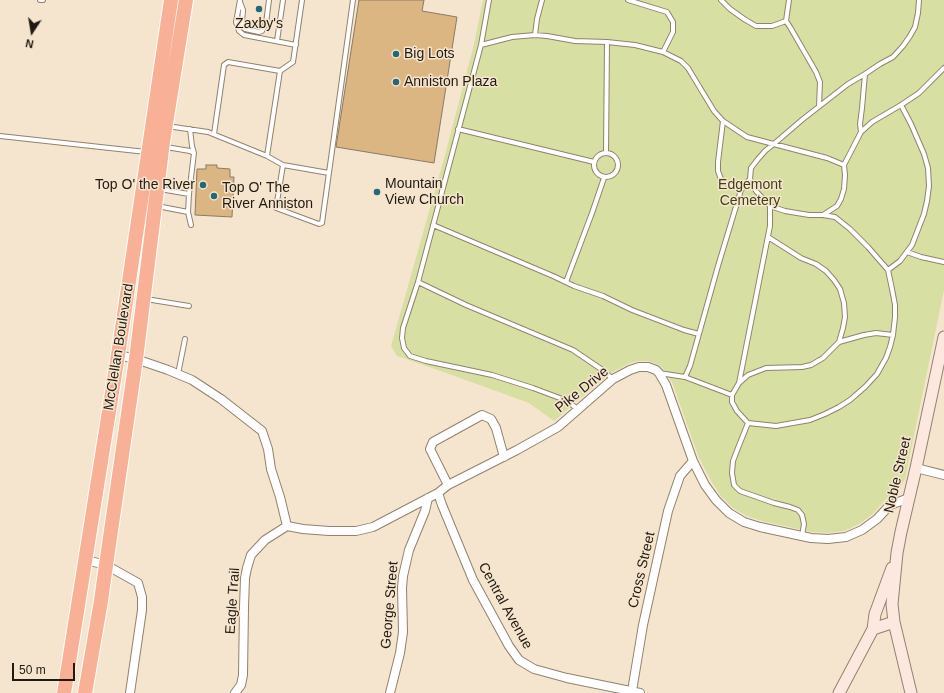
<!DOCTYPE html>
<html>
<head>
<meta charset="utf-8">
<style>
	body { margin:0 }
	#map { position:relative; width:944px; height:693px; overflow:hidden; background:#f6e5ce; font-family:Arial,sans-serif }
	canvas { display:block }
	.north { position:absolute; left:12px; top:12px; width:40px; height:40px; -webkit-text-stroke:3px #f6e5ce; paint-order:stroke; rotate:192deg; font-size:11px; font-weight:700; line-height:16px; text-align:center; color:#201a11 }
	.north::after { content:''; display:block; margin:auto; width:14px; height:18px; background:#201a11; clip-path:polygon(50% 0,100% 100%,50% 72%,0 100%) }
	.scale { position:absolute; left:12px; top:663px; width:63px; height:18px; box-sizing:border-box; border:2px solid #201a11; border-top:0; padding-left:5px; font-size:12px; line-height:14px; white-space:nowrap; color:#201a11; -webkit-text-stroke:3px #f6e5ce; paint-order:stroke }
</style>
</head>
<body>
<div id="map">
<canvas width="944" height="693"></canvas>
<div class="north">N</div>
<div class="scale">50 m</div>
</div>
<script>
const ctx = document.querySelector('canvas').getContext('2d');
ctx.lineJoin = 'round';
function fill(path, color) { ctx.fillStyle = color; ctx.fill(path, 'evenodd'); }
const toPath = rows => new Path2D(rows.map(r => 'M' + r).join(''));
function strokePath(path, color, width, dash) { ctx.strokeStyle = color; ctx.lineWidth = width; ctx.lineCap = dash ? 'butt' : 'round'; ctx.setLineDash(dash || []); ctx.stroke(path); }
function drawText(font, color, halo, rows, align = 'center') {
  ctx.font = font + ' Arial,sans-serif'; ctx.lineWidth = 3; ctx.setLineDash([]); ctx.textBaseline = 'middle'; ctx.strokeStyle = halo; ctx.fillStyle = color; for (const [text, x, y, turn = 0] of rows) {
    ctx.save(); ctx.translate(x, y); ctx.rotate((+turn || 0) * Math.PI / 180); ctx.textAlign = isNaN(turn) ? turn : align; if (halo) ctx.strokeText(text, 0, 0); ctx.fillText(text, 0, 0); ctx.restore();
  }
}
fill(toPath([
	[483,0,944,0,944,290,905,479,900,488,886,499,873,514,859,524,844,531,828,533,812,532,762,521,747,516,733,508,721,496,711,481,699,458,672,382,663,369,659,365,649,361,638,361,628,364,609,374,554,421,529,403,449,374,397,356,391,346,445,155,474,44]
]), '#d8dfa3');
const building = toPath([
	[359,0,424,0,422,11,457,17,434,163,336,147,359,0],
	[206,165,217,165,217,168,230,169,230,177,234,177,232,217,195,215,197,169,206,169,206,165]
]);
fill(building, '#dbb683');
strokePath(building, '#897a65', 1);
const lane = toPath([
	[40,0,43,0],
	[240,0,236,22,239,31,244,35,249,36,296,45],
	[489,0,481,45,418,282,403,328,402,338,404,348,410,356,426,361,492,375,533,388,565,400,578,409],
	[628,0,667,12,673,22,673,32,663,52],
	[721,0,730,9,744,19,756,26,772,26,786,21],
	[789,0,786,21,790,27,816,72,820,82,819,106],
	[240,2,243,10,242,22,242,25,245,29,259,32,262,31,266,23,269,0],
	[535,35,537,19,542,0],
	[277,41,283,0],
	[481,45,512,37,535,35,547,36,575,41,607,42,635,45,663,52,681,61,688,68,714,111,723,121,747,137,827,158,844,165],
	[723,121,718,162,718,171,721,179,729,185,741,190],
	[167,126,208,132,267,156,283,165,276,208,319,224,322,223,353,0],
	[458,129,594,162],
	[861,132,860,124,862,108,865,74,880,64,893,57,903,46,910,36,915,27,918,13,919,0],
	[214,134,224,65,228,62,280,71],
	[0,136,146,152],
	[166,147,190,151,194,153,192,146,190,129],
	'594 165a12 12 0 1 1 24 0a12 12 0 1 1-24 0Z',
	[606,153,607,42],
	[267,156,280,71,293,62,302,0],
	[283,165,329,173],
	[160,189,189,194],
	[157,206,188,212],
	[770,206,785,211,809,215,823,215,835,217,850,229,868,247,888,270,892,289,895,305,895,317,893,335,890,347,886,358,877,374,865,387,850,400,839,407,825,414,810,420,776,426,748,423,737,411,732,402,732,395,739,383,748,375,766,368,802,367,811,365,823,358,839,342,864,335,876,333,893,335],
	[823,215,837,206,841,199,844,189,845,175,844,165,861,132,872,122,901,105,919,93,944,68],
	[191,225,188,212,189,194,194,153],
	[433,225,553,276,574,286,603,296,632,310,684,330,699,334],
	[768,237,801,258,816,264,826,271,834,280,840,289,844,303,845,317,843,328,839,342],
	[907,252,921,257,944,262],
	[888,270,900,261,912,245,924,214,927,201,929,186,928,168,924,154,911,124,901,105],
	[418,282,466,305,573,350,601,369,613,379],
	[566,282,592,213,604,178],
	[146,299,189,306],
	[659,373,685,377,732,395],
	[178,374,185,339],
	[685,377,690,366,718,266,741,190,750,179],
	[739,383,770,226,770,206,756,191,750,179,751,168,758,159,765,151,775,143,803,119,848,84,865,74],
	[748,423,738,448,733,461,732,473,734,485,740,491,774,503,790,507,798,510,802,515,804,524,802,536]
]);
const street = toPath([
	[118,355,136,359,168,370,192,380,221,399,262,431,268,449,271,469,280,497,287,526],
	[916,468,944,475],
	[448,485,430,449,433,442,482,415,491,419,496,428,504,457],
	[438,493,442,505,473,580,509,646,519,660,534,669,567,678,640,693],
	[287,526,303,529,329,531,356,531,373,527,438,493,448,485,517,450,558,427,613,379,630,370,639,367,648,367,656,370,659,373,666,385,693,461,705,485,716,500,729,513,744,522,760,527,811,538,828,539,846,537,862,530,877,519,890,505,909,498],
	[86,560,106,565,138,583,142,597,142,610,130,693],
	[632,691,643,625,668,511,680,476,693,461],
	[235,693,241,685,243,675,244,607,245,578,247,568,251,555,265,540,287,526],
	[390,693,400,653,403,632,402,588,403,576,409,550,425,511,428,498]
]);
const secondary = toPath([
	[873,629,875,614,892,568],
	[839,693,873,629,894,622],
	[911,693,894,622,892,604,897,553,901,532,916,468,944,337]
]);
const highway = toPath([
	[64,693,118,355,171,0],
	[85,693,101,601,106,565,136,359,163,142,186,0]
]);
strokePath(lane, '#91826d', 6);
strokePath(street, '#91826d', 10);
strokePath(secondary, '#91826d', 13);
strokePath(highway, '#fff', 16);
strokePath(lane, '#fff', 4);
strokePath(street, '#fff', 8);
strokePath(secondary, '#fde8e0', 11);
strokePath(highway, '#f8b197', 14);
for (const [x, y, r, color] of [
	[259,9,4,"#226878"],
	[396,54,4,"#226878"],
	[396,82,4,"#226878"],
	[203,185,4,"#226878"],
	[377,192,4,"#226878"],
	[214,196,4,"#226878"]
]) { const dot = new Path2D(); dot.arc(x, y, r, 0, 2 * Math.PI); ctx.fillStyle = color; ctx.fill(dot); strokePath(dot, '#f6e5ce', 1.5); }
drawText('14px', '#201a11', '#f6e5ce', [
	["Zaxby's",259,24,"center"],
	["Big Lots",404,54],
	["Anniston Plaza",404,82],
	["Mountain",385,184],
	["View Church",385,200],
	["Top O' the River",195,185,"right"],
	["Top O' The",222,188],
	["River Anniston",222,204]
], 'left');
drawText('14px', '#3e4114', '#f6e5ce', [
	["Edgemont",750,185],
	["Cemetery",750,201]
]);
drawText('14px', '#201a11', '#f6e5ce', [
	["McClellan Boulevard",119,347,-81],
	["Pike Drive",582,390,-39],
	["Noble Street",898,475,-77],
	["Cross Street",642,570,-77],
	["Eagle Trail",233,601,-86],
	["George Street",390,605,-85],
	["Central Avenue",505,606,61]
]);
</script>
</body>
</html>
